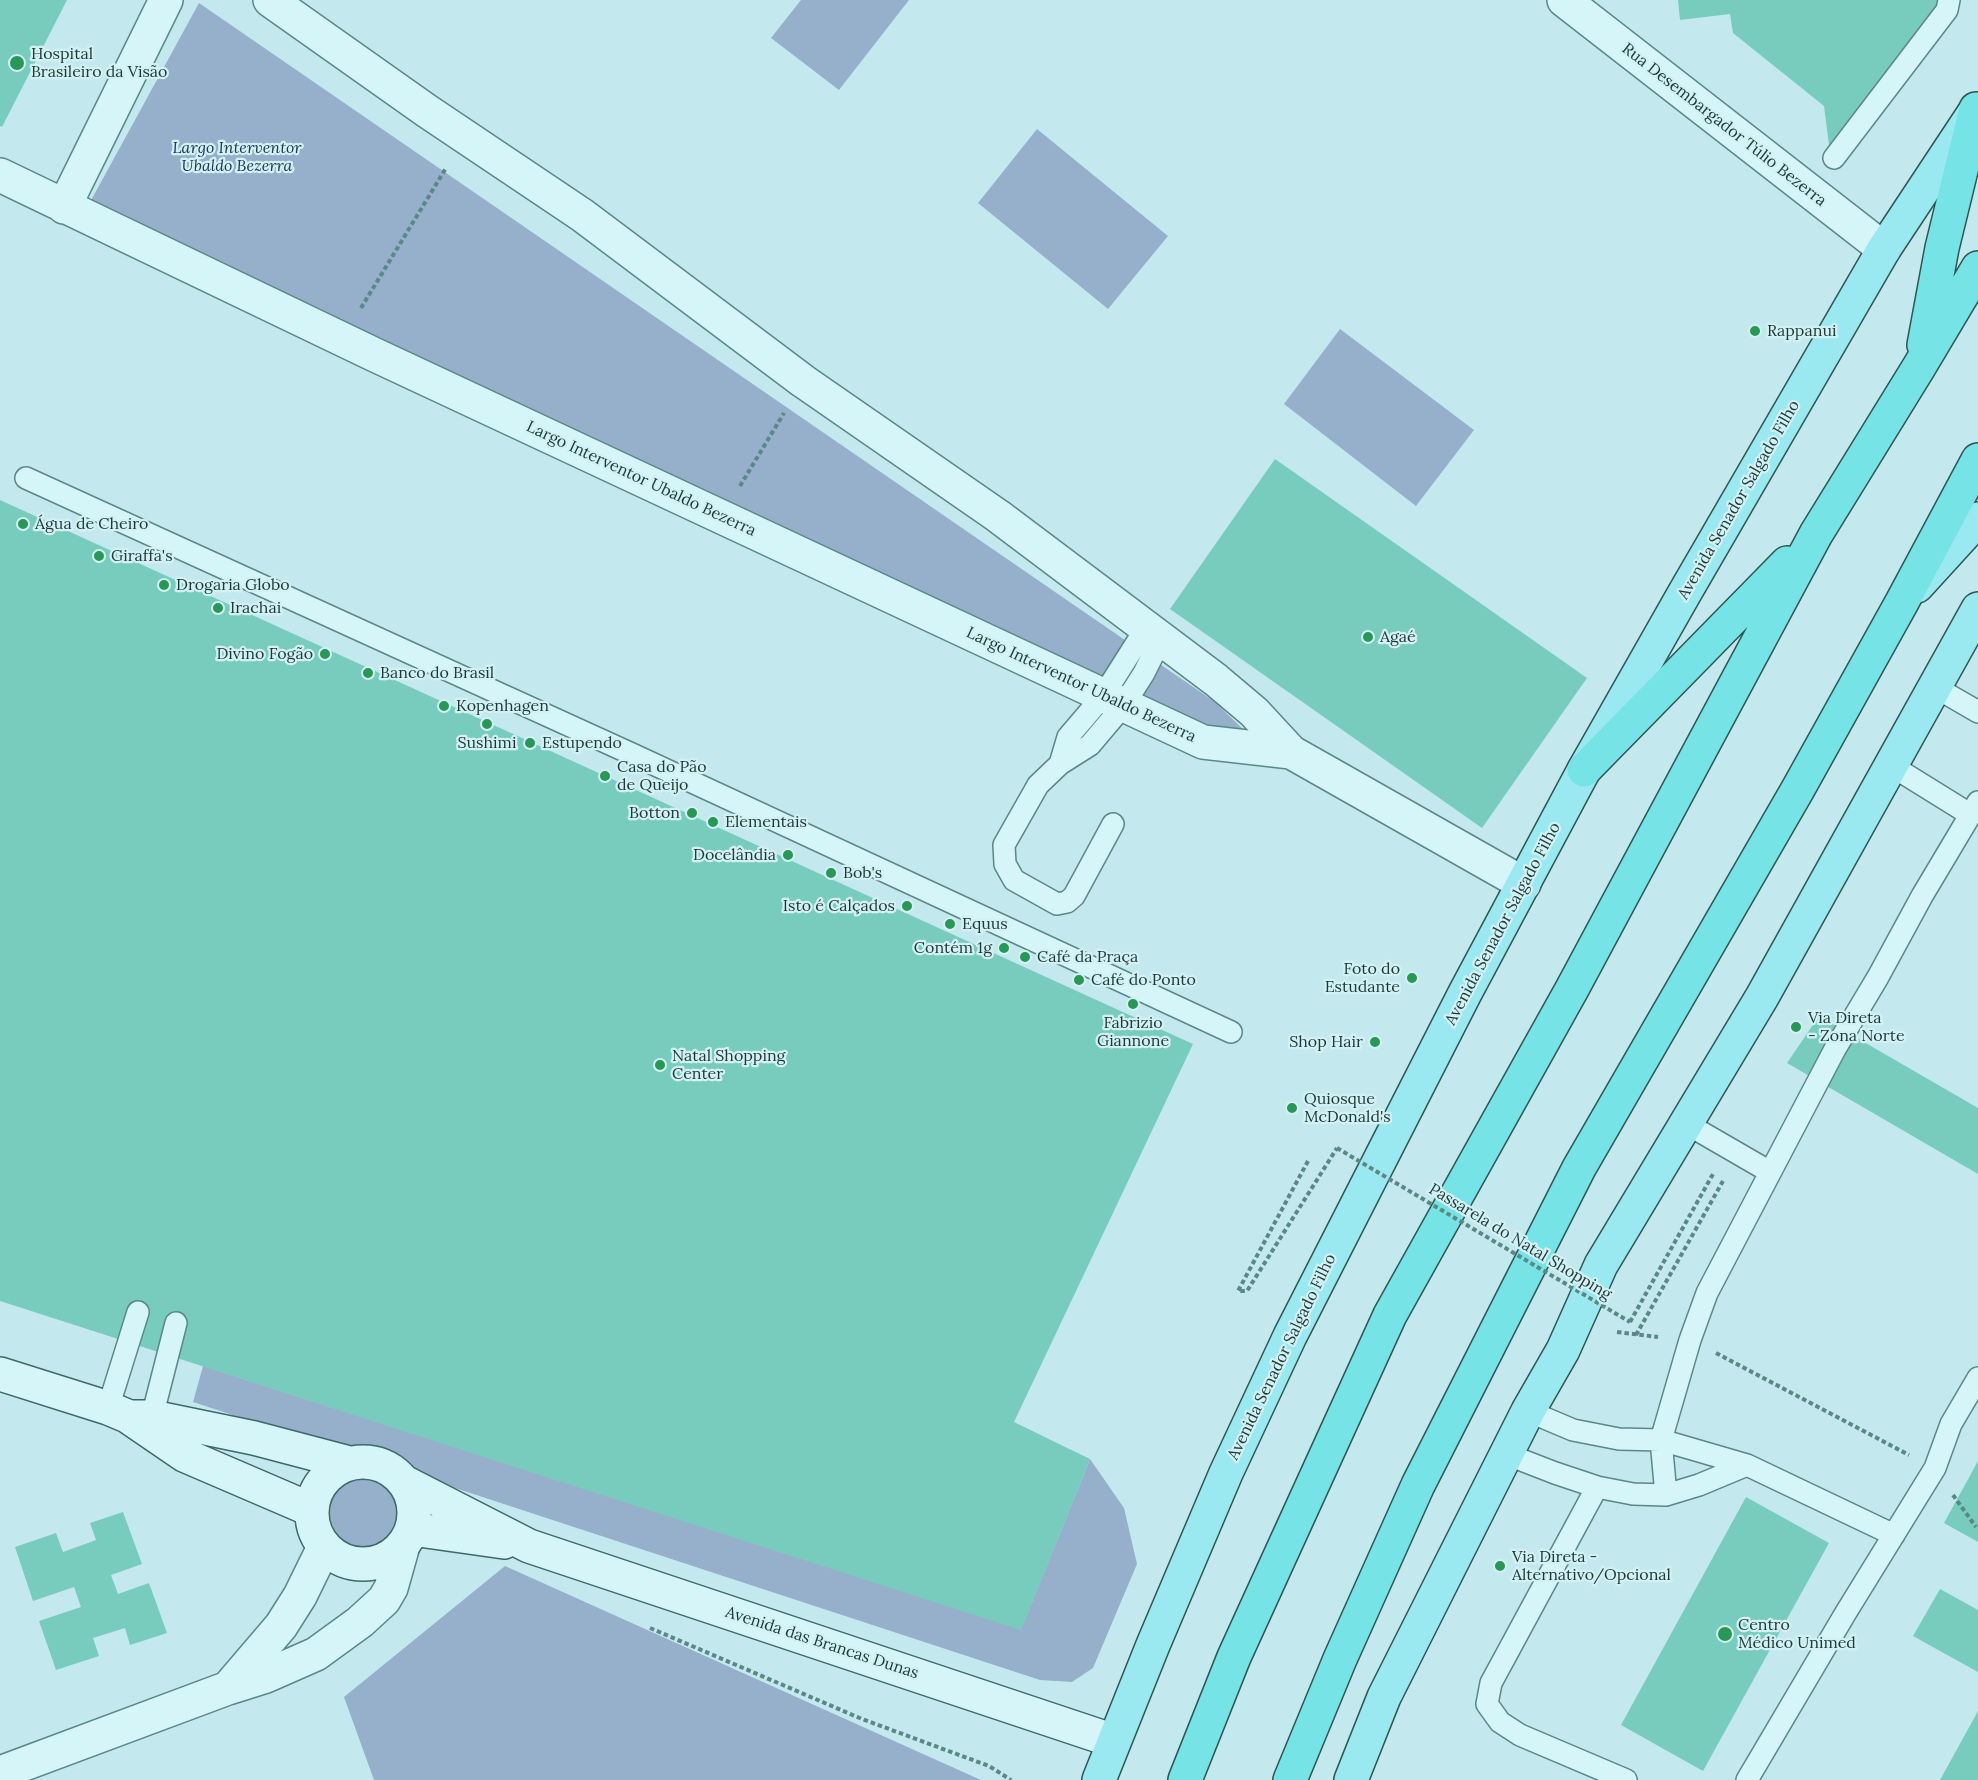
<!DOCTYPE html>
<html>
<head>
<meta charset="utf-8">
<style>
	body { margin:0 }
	canvas { display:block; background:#c3e9ee }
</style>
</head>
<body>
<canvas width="1978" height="1780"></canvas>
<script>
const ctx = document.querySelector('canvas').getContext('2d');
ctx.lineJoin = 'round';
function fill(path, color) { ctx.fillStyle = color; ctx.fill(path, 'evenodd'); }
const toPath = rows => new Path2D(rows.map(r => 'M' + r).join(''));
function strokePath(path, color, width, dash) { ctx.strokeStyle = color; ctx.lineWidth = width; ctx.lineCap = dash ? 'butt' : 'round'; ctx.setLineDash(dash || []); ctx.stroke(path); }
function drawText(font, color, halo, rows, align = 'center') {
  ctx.font = font + ' Lora,serif'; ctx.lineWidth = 4.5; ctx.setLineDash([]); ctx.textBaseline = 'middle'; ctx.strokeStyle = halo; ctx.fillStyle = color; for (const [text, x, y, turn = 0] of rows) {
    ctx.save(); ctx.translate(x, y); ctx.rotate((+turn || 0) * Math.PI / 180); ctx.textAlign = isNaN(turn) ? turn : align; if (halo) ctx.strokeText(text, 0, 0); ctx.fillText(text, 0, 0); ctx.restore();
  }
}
fill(toPath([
	[801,0,909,0,839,90,771,38],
	[199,3,1215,702,1251,737,1210,732,89,204],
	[1037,129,1168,236,1108,309,978,203],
	[1340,329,1474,430,1416,506,1284,404],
	[203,1366,1021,1629,1090,1459,1124,1508,1137,1564,1093,1668,1072,1682,1040,1680,193,1402],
	'327 1513a36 36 0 1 1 72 0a36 36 0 1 1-72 0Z',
	[505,1566,981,1780,374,1780,344,1697]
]), '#96b0cc');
fill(toPath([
	[0,0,67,0,2,127,0,126],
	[1678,0,1941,0,1942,6,1829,145,1824,106,1733,33,1730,14,1680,20],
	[1275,459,1587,678,1482,828,1170,609],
	[0,500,1193,1044,1014,1422,1090,1459,1021,1630,0,1301],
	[1819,1016,1978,1108,1978,1174,1787,1063],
	[1978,1461,1978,1542,1944,1523],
	[1746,1497,1829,1543,1703,1771,1621,1725],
	[123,1512,142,1564,111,1575,118,1594,149,1583,167,1633,130,1645,125,1628,93,1638,99,1656,56,1670,39,1621,81,1607,74,1587,33,1601,15,1547,56,1533,63,1552,96,1540,90,1523],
	[1940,1589,1978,1610,1978,1672,1913,1636],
	[1978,1711,1978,1780,1940,1780]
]), '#78ccbe');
const service = toPath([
	[1834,158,1947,10,1949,0],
	[26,478,634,755,1231,1032],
	[1935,687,1978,712],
	[1060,764,1068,737,1103,696,1146,628],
	[1892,766,1971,815],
	[1113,824,1074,896,1067,902,1057,904,1014,880,1005,864,1004,845,1038,785,1060,764,1090,745,1123,706,1144,673,1161,639],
	[1687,1124,1770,1172],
	[108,1408,138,1312],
	[1528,1411,1573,1430,1619,1439,1661,1440,1747,1465,1894,1535],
	[152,1417,176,1323],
	[1506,1454,1555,1473,1597,1487,1633,1494,1666,1495,1699,1485,1747,1465],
	[1597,1487,1491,1683,1487,1704,1500,1722,1520,1735,1626,1780],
	[1666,1495,1661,1440,1690,1340,1707,1293,1835,1049,1878,977,1922,896,1978,802],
	[1747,1780,1845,1614,1935,1468,1951,1424,1978,1378]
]);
const minor = toPath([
	[270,0,427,111,582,215,803,381,998,516,1216,680,1254,712,1291,752,1524,884],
	[1564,0,1884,249],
	[0,175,373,354,1203,742,1291,752],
	[64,207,166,0]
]);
const tertiary = toPath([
	[228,1688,281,1626,300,1596,324,1547],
	[0,1773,228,1688,266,1676,316,1654,360,1622,384,1600,391,1588,402,1549]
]);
const secondary = toPath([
	[0,1374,108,1408,127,1416,184,1455,312,1510],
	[134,1417,152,1417,254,1438,349,1463],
	'312 1513a51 51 0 1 1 102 0a51 51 0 1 1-102 0Z',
	[404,1482,529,1546,1114,1741],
	[412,1529,504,1542]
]);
const primary = toPath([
	[1917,586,1978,519],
	[1099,1780,1153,1645,1226,1473,1290,1336,1465,993,1584,770,1684,594,1884,249,1974,113],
	[1351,1780,1384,1697,1528,1411,1563,1350,1601,1265,1762,997,1978,609]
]);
const trunk = toPath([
	[1924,345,1942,248,1976,109],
	[1584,770,1787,563],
	[1185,1780,1234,1657,1390,1315,1572,989,1816,534,1919,367,1978,268],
	[1290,1780,1340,1659,1418,1485,1579,1168,1798,789,1902,602,1978,460]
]);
strokePath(service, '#5a8885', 24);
strokePath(minor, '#5a8885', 36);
strokePath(tertiary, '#5a8885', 36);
strokePath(secondary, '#3d6a66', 36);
strokePath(primary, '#2e5651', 36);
strokePath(trunk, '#2e5651', 36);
strokePath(toPath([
	[361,308,446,168],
	[740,486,784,413],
	[1308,1161,1238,1291,1247,1291,1337,1148],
	[1630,1322,1713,1174],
	[1617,1332,1658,1337],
	[1636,1335,1723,1181],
	[1716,1353,1909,1455],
	[1953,1495,1976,1527],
	[650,1628,862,1719,989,1766,1011,1780]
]), '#5a8885', 4, [4.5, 3]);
strokePath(service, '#d6f5f9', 21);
strokePath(minor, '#d6f5f9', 33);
strokePath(tertiary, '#d6f5f9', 33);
strokePath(secondary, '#d6f5f9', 33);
strokePath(primary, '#9ae9f1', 33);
strokePath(trunk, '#76e3e6', 33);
strokePath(toPath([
	[1337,1148,1630,1322]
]), '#5a8885', 4, [4.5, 3]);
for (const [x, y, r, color] of [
	[17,63,8,"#299756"],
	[1755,331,6,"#299756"],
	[23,524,6,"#299756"],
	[99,556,6,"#299756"],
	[164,585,6,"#299756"],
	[218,608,6,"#299756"],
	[1368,637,6,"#299756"],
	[325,654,6,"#299756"],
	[368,673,6,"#299756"],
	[444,706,6,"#299756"],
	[487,724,6,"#299756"],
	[530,743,6,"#299756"],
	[605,776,6,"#299756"],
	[692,813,6,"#299756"],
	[713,822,6,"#299756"],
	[788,855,6,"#299756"],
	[831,873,6,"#299756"],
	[907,906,6,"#299756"],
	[950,924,6,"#299756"],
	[1004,948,6,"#299756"],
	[1025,957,6,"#299756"],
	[1412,978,6,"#299756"],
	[1079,980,6,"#299756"],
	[1133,1004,6,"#299756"],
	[1796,1027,6,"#299756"],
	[1375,1042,6,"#299756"],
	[660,1065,6,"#299756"],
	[1292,1108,6,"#299756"],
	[1500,1566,6,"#299756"],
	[1725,1634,8,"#299756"]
]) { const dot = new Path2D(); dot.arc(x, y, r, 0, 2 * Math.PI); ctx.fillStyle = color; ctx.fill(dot); strokePath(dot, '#d2f1f5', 2); }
drawText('16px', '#1e3835', '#d2f1f5', [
	["Hospital",31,54],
	["Brasileiro da Visão",31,72],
	["Rappanui",1767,331],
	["Água de Cheiro",35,524],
	["Giraffa's",111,556],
	["Drogaria Globo",176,585],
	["Irachai",230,608],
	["Agaé",1380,637],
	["Divino Fogão",313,654,"right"],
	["Banco do Brasil",380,673],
	["Kopenhagen",456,706],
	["Sushimi",487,743,"center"],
	["Estupendo",542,743],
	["Casa do Pão",617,767],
	["de Queijo",617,785],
	["Botton",680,813,"right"],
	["Elementais",725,822],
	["Docelândia",776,855,"right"],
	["Bob's",843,873],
	["Isto é Calçados",895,906,"right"],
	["Equus",962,924],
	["Contém 1g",992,948,"right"],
	["Café da Praça",1037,957],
	["Foto do",1400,969,"right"],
	["Estudante",1400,987,"right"],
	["Café do Ponto",1091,980],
	["Via Direta",1808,1018],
	["- Zona Norte",1808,1036],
	["Fabrizio",1133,1023,"center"],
	["Giannone",1133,1041,"center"],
	["Shop Hair",1363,1042,"right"],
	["Natal Shopping",672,1056],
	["Center",672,1074],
	["Quiosque",1304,1099],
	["McDonald's",1304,1117],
	["Via Direta -",1512,1557],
	["Alternativo/Opcional",1512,1575],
	["Centro",1738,1625],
	["Médico Unimed",1738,1643]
], 'left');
drawText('16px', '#1e3835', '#d2f1f5', [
	["Rua Desembargador Túlio Bezerra",1724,125,38],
	["Largo Interventor Ubaldo Bezerra",641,479,25],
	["Avenida Senador Salgado Filho",1739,500,-60],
	["Largo Interventor Ubaldo Bezerra",1081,685,25],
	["Avenida Senador Salgado Filho",1503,924,-62],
	["Passarela do Natal Shopping",1520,1242,31],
	["Avenida Senador Salgado Filho",1282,1357,-64],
	["Avenida das Brancas Dunas",822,1643,18]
]);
drawText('italic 16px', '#243454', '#d2f1f5', [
	["Largo Interventor",237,148],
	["Ubaldo Bezerra",237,166]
]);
</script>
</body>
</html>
